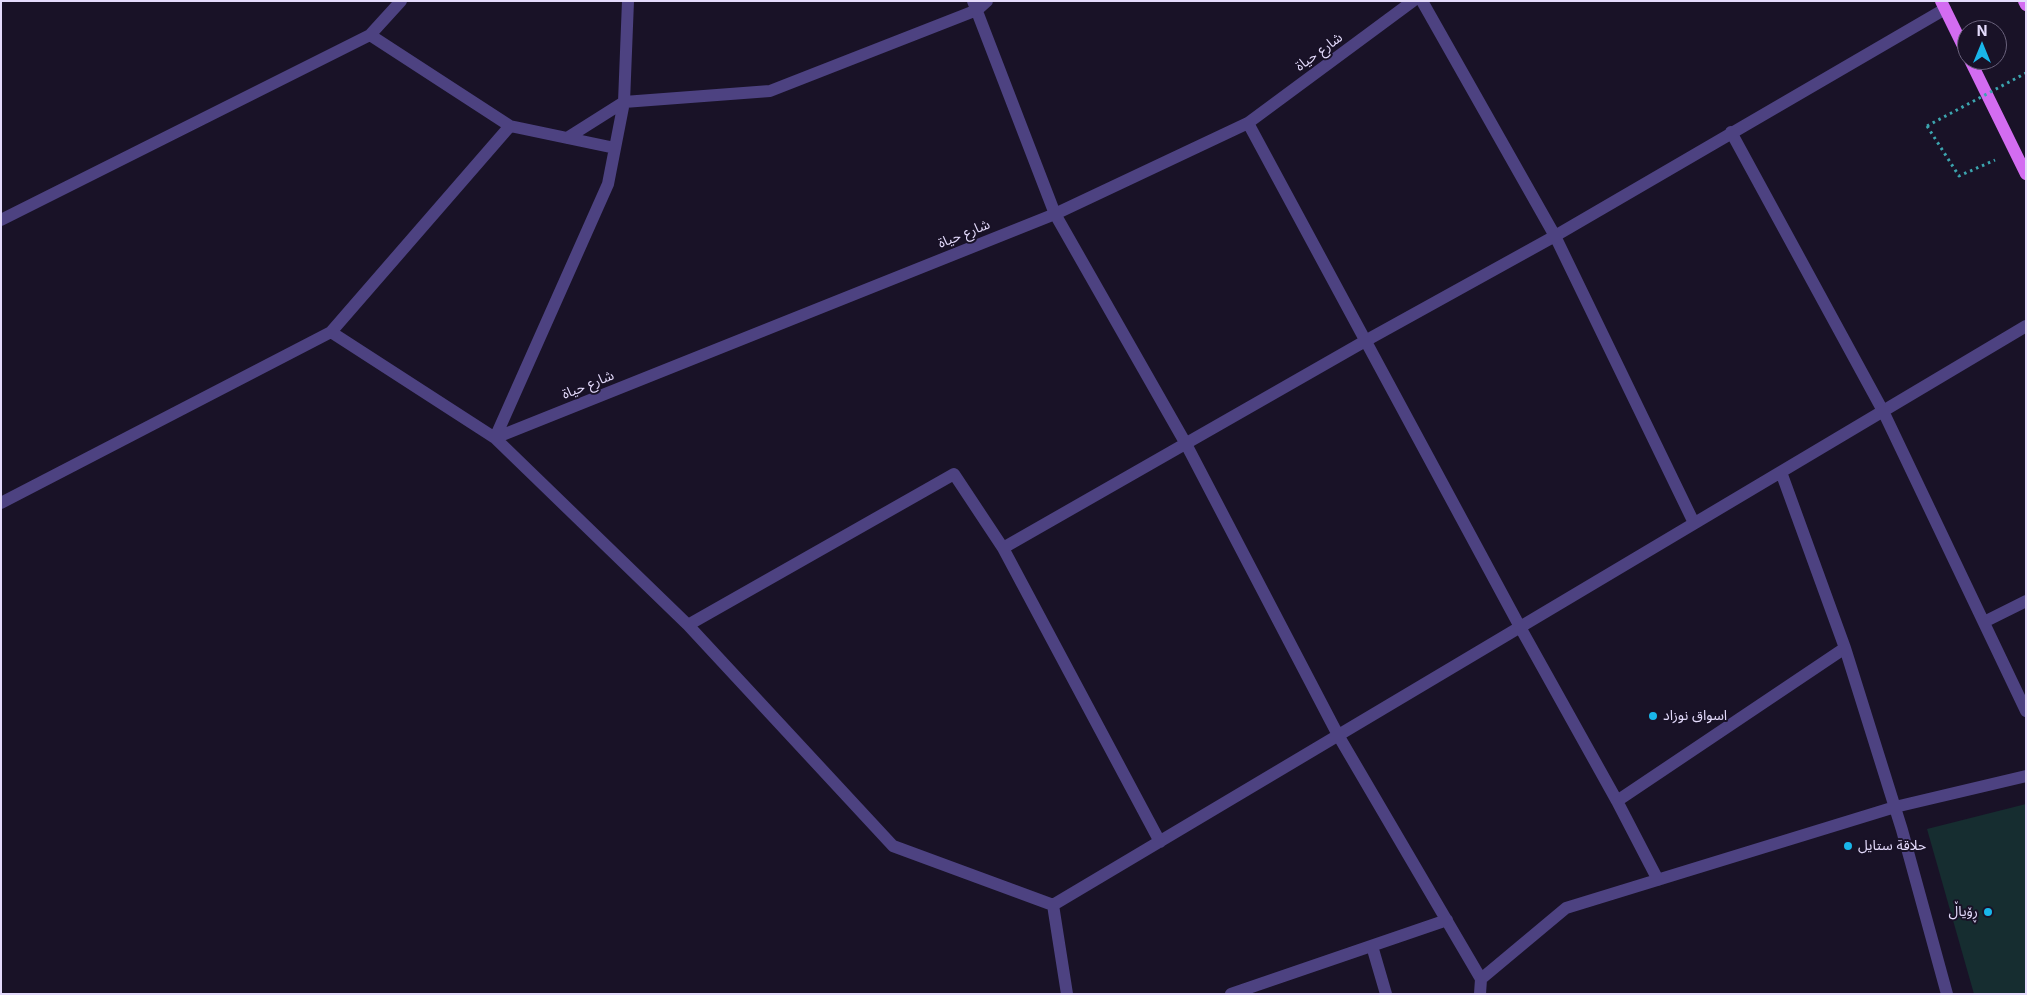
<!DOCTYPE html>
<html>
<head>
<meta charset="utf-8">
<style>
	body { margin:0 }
	#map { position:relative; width:2027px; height:995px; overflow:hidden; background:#191227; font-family:Inter,sans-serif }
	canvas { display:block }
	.frame { position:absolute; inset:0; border:2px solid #e4dbfc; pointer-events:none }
	.north { position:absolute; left:1957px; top:20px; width:50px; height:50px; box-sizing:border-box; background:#191227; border:1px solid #6a627c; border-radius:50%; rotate:0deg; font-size:14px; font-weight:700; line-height:20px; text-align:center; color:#e4dbfc }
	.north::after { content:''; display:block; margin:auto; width:18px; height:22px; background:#19b6ea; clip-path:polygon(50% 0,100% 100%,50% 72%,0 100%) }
</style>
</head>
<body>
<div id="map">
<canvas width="2027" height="995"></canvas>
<div class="frame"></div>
<div class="north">N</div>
</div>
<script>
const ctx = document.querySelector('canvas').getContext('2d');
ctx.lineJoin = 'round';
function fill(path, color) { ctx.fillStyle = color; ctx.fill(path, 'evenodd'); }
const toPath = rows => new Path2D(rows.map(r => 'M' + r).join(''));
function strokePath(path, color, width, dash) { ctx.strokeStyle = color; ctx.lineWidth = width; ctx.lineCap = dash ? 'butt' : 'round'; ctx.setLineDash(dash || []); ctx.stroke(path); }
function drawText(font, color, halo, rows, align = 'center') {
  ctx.font = font + ' Inter,"Noto Sans Arabic",sans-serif'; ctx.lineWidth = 4; ctx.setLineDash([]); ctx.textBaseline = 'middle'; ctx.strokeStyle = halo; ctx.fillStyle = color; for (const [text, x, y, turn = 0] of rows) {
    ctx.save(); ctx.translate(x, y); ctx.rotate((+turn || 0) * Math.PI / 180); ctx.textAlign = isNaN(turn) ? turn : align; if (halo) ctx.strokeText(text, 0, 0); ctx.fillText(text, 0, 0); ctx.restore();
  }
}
fill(toPath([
	[2026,804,2026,994,1974,994,1927,829]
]), '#162d30');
strokePath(toPath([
	[1927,126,1959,176,1995,160]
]), '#3ca5af', 3, [2.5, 4]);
strokePath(toPath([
	[973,1,1055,214,1186,444,1338,735,1481,979,1480,994],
	[1422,1,1555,236,1694,523],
	[370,35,510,126],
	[1248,123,1520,627,1617,801,1658,880],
	[1731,132,1883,411,2026,711],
	[567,138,624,102,770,91,977,10,987,1],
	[1,220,370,35,401,1],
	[331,332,495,438,688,625,893,846,1053,905],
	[495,438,1055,214,1248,123,1413,1],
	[495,438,608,184,624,102,628,1],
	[1781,472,1845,648,1902,830,1947,994],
	[1,503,331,332,510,126,615,148],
	[1003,548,1367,340,1555,236,1945,9],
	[1984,622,2026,601],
	[688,625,954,474,1003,548,1160,842],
	[1617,801,1845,648],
	[1053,905,2026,326],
	[1053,905,1067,994],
	[1372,946,1386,994],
	[1481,979,1566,908,1895,807,2026,776],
	[1231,994,1447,920]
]), '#4d4281', 12);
strokePath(toPath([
	[1941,1,1967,54],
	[2024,1,2026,5],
	[1970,60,2026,174]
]), '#d36cf1', 12);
strokePath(toPath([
	[1927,126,2026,73]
]), '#3ca5af', 3, [2.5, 4]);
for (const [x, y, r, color] of [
	[1653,716,5,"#19b6ea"],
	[1848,846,5,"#19b6ea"],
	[1988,912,5,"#19b6ea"]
]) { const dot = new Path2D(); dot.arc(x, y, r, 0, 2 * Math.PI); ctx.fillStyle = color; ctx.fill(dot); strokePath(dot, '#191227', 2); }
drawText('14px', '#e4dbfc', '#191227', [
	["شارع حياة",1319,52,-36],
	["شارع حياة",964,234,-22],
	["شارع حياة",588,385,-22]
]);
drawText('14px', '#e4dbfc', '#191227', [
	["اسواق نوزاد",1663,716],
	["حلاقة ستايل",1858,846],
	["ڕۆیاڵ",1978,912,"right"]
], 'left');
</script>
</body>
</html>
